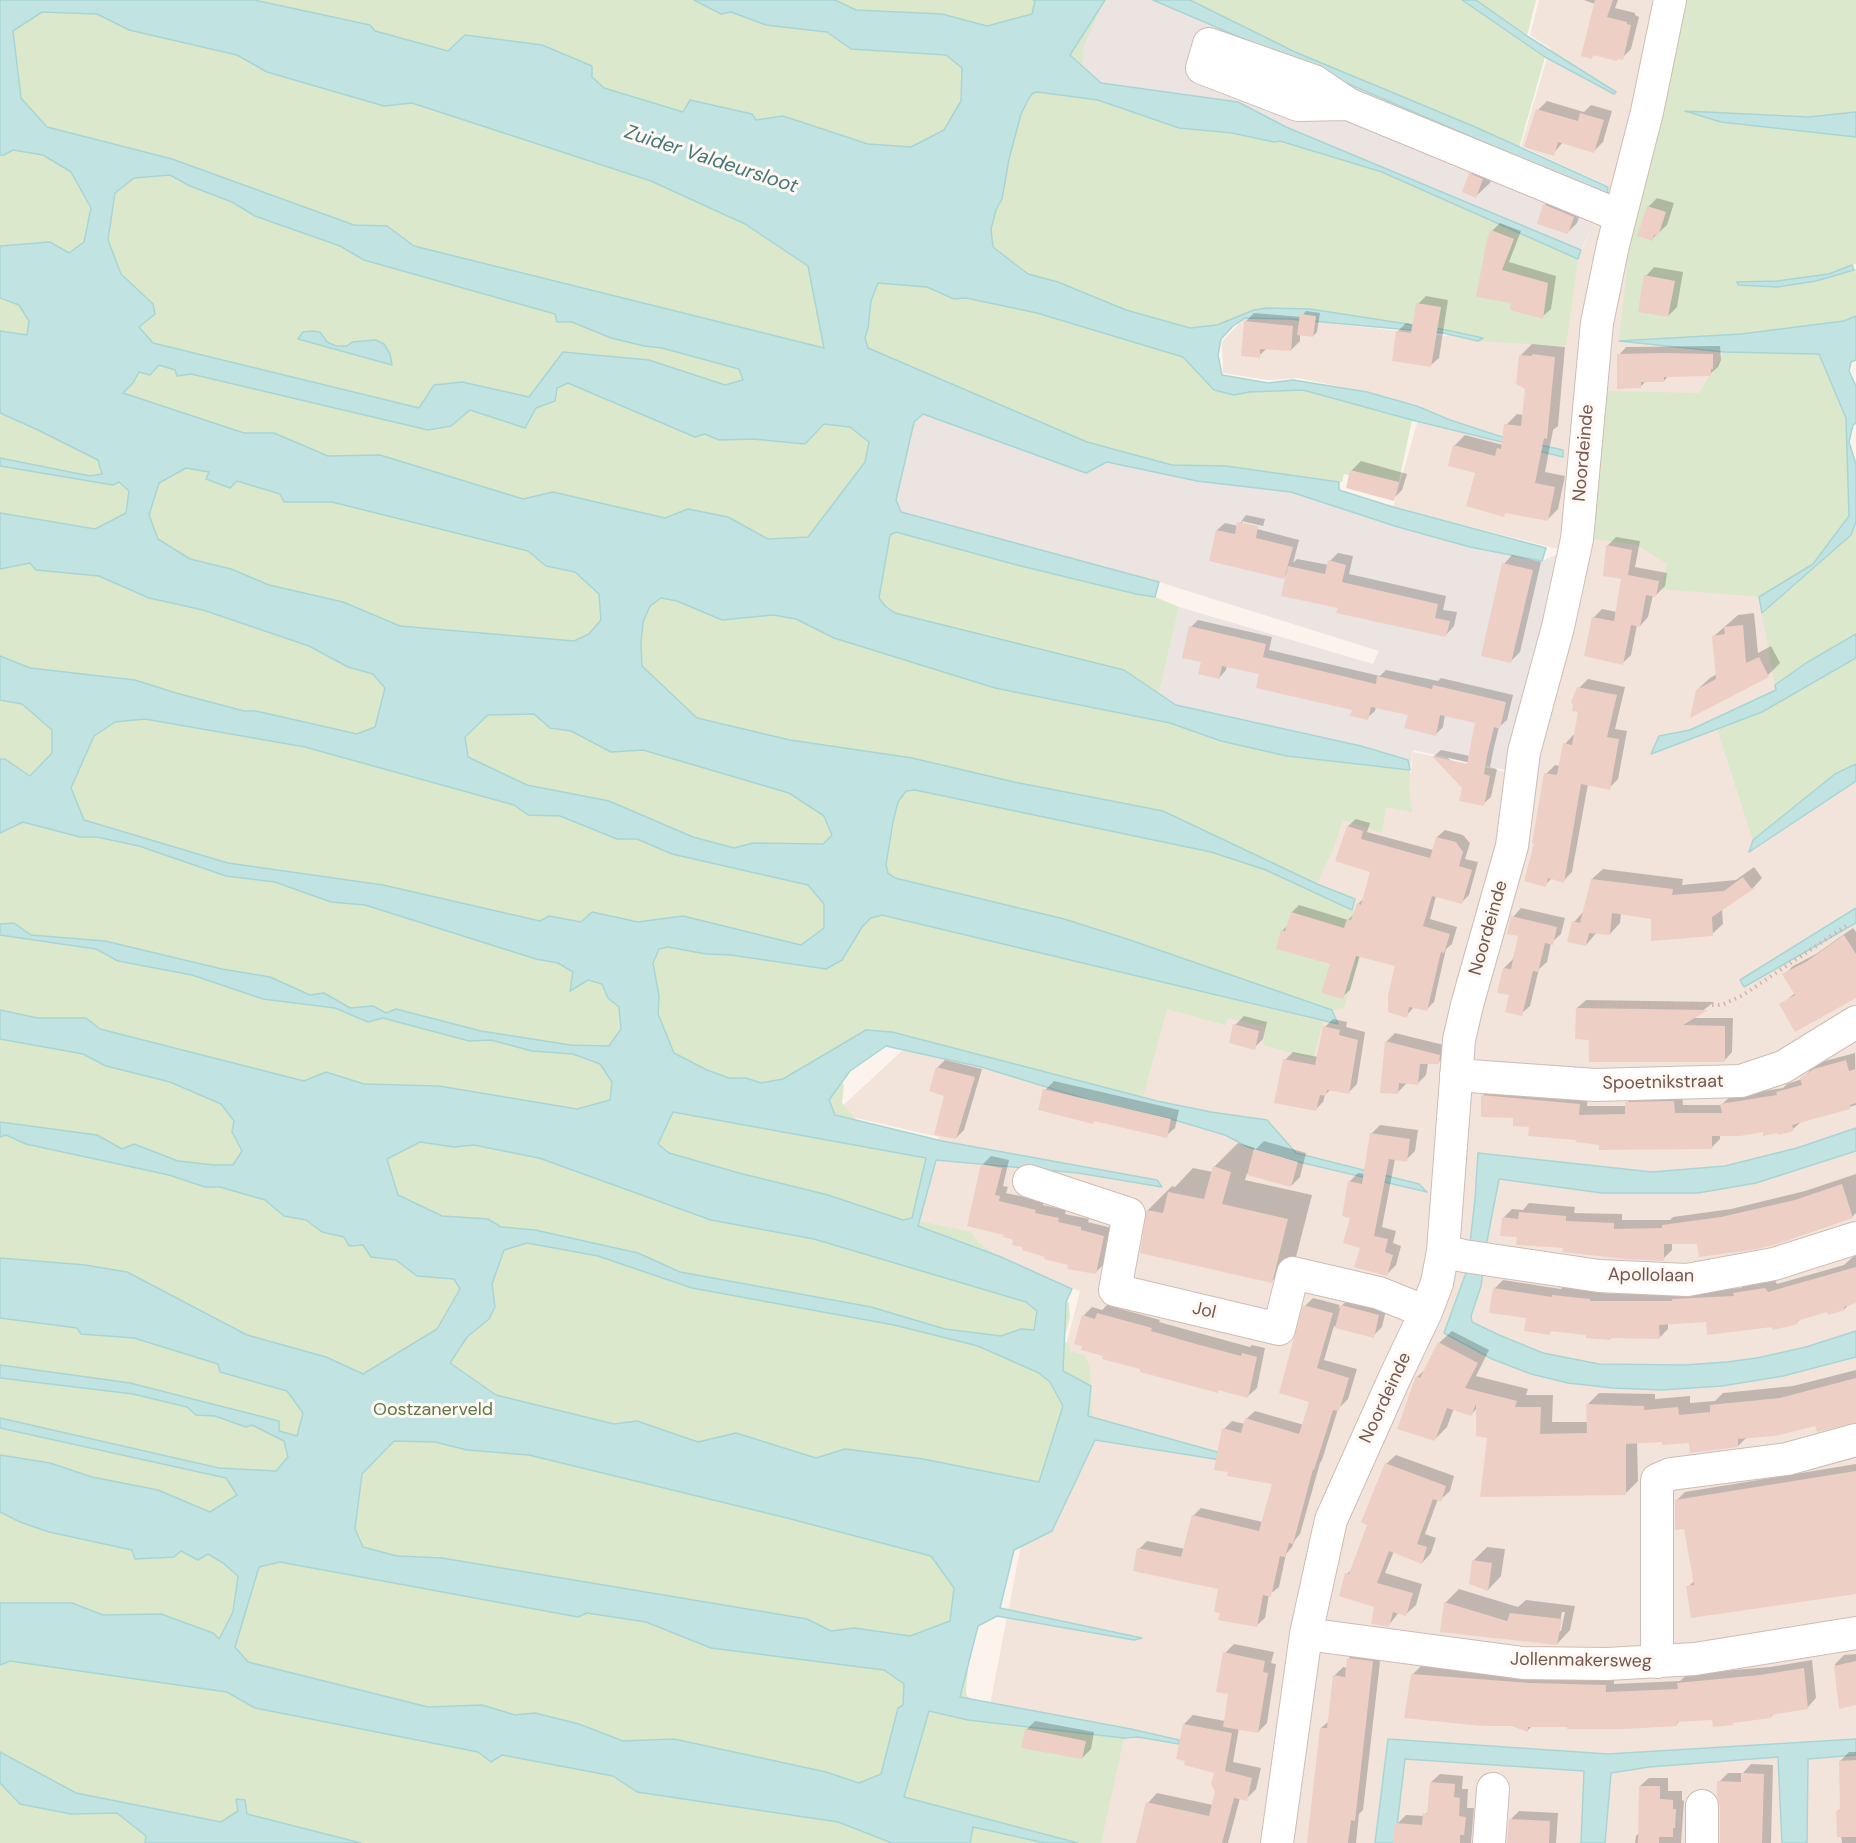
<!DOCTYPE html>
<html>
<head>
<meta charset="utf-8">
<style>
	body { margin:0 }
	canvas { display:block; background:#fbf3ec }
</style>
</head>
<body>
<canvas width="1856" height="1843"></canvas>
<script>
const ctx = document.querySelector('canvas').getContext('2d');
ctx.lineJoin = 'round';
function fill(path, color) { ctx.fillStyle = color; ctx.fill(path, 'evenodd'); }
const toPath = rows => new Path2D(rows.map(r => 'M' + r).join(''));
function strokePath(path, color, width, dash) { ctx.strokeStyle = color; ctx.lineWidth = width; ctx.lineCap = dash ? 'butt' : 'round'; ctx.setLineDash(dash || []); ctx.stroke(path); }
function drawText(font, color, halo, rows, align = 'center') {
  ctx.font = font + ' "DM Sans",sans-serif'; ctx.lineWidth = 6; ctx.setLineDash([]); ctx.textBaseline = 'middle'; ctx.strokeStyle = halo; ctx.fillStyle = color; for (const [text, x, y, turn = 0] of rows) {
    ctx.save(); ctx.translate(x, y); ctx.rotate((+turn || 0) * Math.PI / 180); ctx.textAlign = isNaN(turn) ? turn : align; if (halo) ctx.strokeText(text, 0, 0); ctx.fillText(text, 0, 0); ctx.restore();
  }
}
fill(toPath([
	[1539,0,1856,0,1724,352,1661,588,1759,597,1856,622,1856,1843,963,1843,1041,1443,1080,1291,916,1232,939,1137,835,1113,920,1034,1138,1091,1225,747,1287,758,1411,773,1413,752,1511,773,1562,550,1393,507,1422,406,1367,392,1298,378,1268,380,1223,373,1222,342,1244,318,1297,320,1447,336,1472,220,1576,264,1609,186,1521,146,1550,48,1530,35]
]), '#f2e4db');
fill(toPath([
	[1105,0,1153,0,1607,195,1581,250,1286,127,1238,102,1101,83,1070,55],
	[923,414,1086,473,1107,462,1197,481,1291,492,1398,527,1470,547,1542,561,1560,553,1510,771,1413,750,1410,770,1408,760,1361,746,1175,705,1159,694,1179,607,1373,664,1379,651,1159,582,901,512,896,500,914,422]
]), '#ebe4e1');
fill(toPath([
	[0,0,1104,0,1083,48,1083,61,1077,75,1056,95,1098,100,1179,128,1232,133,1273,142,1280,141,1382,172,1578,259,1566,346,1478,341,1482,339,1446,330,1310,309,1267,308,1254,310,1217,325,1190,328,1126,310,1058,282,1028,274,993,247,991,229,993,221,988,228,1007,307,1037,313,1183,357,1214,390,1234,395,1249,392,1303,390,1412,420,1398,486,1344,474,1342,482,1339,482,1226,466,1172,465,1105,447,1086,472,1069,469,1036,455,946,415,921,412,906,446,898,472,891,534,896,532,1017,565,1136,594,1155,597,1179,607,1159,694,1124,670,895,613,885,606,847,642,995,688,1170,723,1221,741,1287,756,1410,770,1409,788,1412,812,1386,807,1382,833,1343,820,1333,849,1317,884,1163,811,1014,782,912,758,873,752,907,791,915,790,1211,852,1266,870,1371,920,1344,1008,1332,1010,1098,931,901,920,1084,963,1323,1022,1313,1059,1264,1045,1265,1027,1228,1018,1225,1025,1167,1009,1143,1097,892,1032,820,1068,844,1085,842,1103,883,1150,926,1158,925,1162,935,1164,919,1221,971,1232,978,1242,993,1253,1069,1303,1070,1317,1064,1340,1071,1348,1070,1351,1084,1355,1090,1367,1092,1424,1095,1431,1077,1481,1063,1508,1061,1506,1022,1529,1002,1579,1002,1604,994,1613,982,1618,975,1634,969,1658,966,1691,967,1696,977,1703,968,1720,1124,1738,1101,1843,1078,1843,934,1805,978,1828,1045,1843,0,1843],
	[1190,0,1462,0,1545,57,1519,148,1473,126,1295,52],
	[1476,0,1536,0,1527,36],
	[1684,0,1856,0,1856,112,1809,117,1688,112,1721,122,1856,137,1856,264,1829,274,1777,281,1737,282,1777,287,1816,281,1856,269,1856,316,1844,321,1741,334,1619,341,1630,241],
	[1724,352,1818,353,1846,418,1849,516,1813,564,1759,597,1661,589,1667,564,1637,545,1593,539,1600,391,1699,393],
	[1856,522,1856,634,1806,662,1775,685,1762,614,1851,535],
	[1856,658,1856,764,1835,774,1753,840,1717,729,1762,712]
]), '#dbe8cb');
const water = toPath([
	[0,0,254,0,370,25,375,31,448,51,465,35,542,45,592,66,592,77,604,88,683,112,690,100,752,114,756,120,783,116,868,144,911,147,944,130,961,101,962,68,946,55,851,49,827,32,766,25,731,12,721,14,694,0,835,0,856,10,942,14,987,26,1032,14,1035,1,1033,0,1105,0,1070,55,1101,83,1238,102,1286,127,1581,250,1578,259,1382,172,1280,141,1274,142,1232,133,1179,128,1098,100,1037,92,1033,93,1029,98,1021,114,1009,159,1002,199,996,210,991,229,993,247,1028,274,1058,282,1126,310,1190,328,1217,325,1254,310,1267,308,1310,309,1446,330,1483,338,1478,341,1443,333,1289,319,1245,318,1233,326,1221,339,1218,355,1222,375,1268,383,1293,380,1367,392,1417,406,1450,420,1499,436,1563,450,1563,457,1412,420,1303,390,1249,392,1234,395,1214,390,1183,357,1037,313,966,298,954,299,927,287,878,283,871,301,868,328,865,338,868,348,1087,442,1172,465,1226,466,1339,482,1339,490,1393,507,1546,548,1542,561,1470,547,1398,527,1291,492,1197,481,1107,462,1086,473,923,414,914,422,896,500,901,512,1159,582,1155,597,1136,594,1017,565,896,532,890,535,879,598,885,606,895,613,1124,670,1176,705,1361,746,1408,760,1410,770,1287,756,1221,741,1170,723,995,688,834,638,796,619,773,615,722,620,677,601,661,598,650,606,643,622,641,643,642,666,697,718,790,740,912,758,1014,782,1163,811,1317,884,1355,899,1352,910,1266,870,1211,852,915,790,906,791,898,802,893,822,886,865,888,873,895,878,1064,919,1127,939,1332,1010,1338,1024,882,915,871,918,862,927,842,960,826,969,731,955,706,954,668,947,659,949,653,963,659,996,658,1014,674,1053,707,1070,729,1078,746,1078,761,1083,783,1079,866,1030,892,1032,1157,1101,1211,1112,1267,1120,1296,1153,1419,1184,1427,1192,1282,1158,1248,1147,1225,1135,1171,1119,1099,1103,981,1067,886,1046,850,1071,829,1100,835,1115,942,1141,1157,1180,1162,1187,1078,1173,936,1160,918,1226,1001,1257,1072,1289,1066,1302,1063,1371,1091,1386,1088,1416,1228,1455,1227,1461,1095,1440,1052,1531,1014,1550,1000,1608,1142,1638,1134,1640,997,1616,978,1626,960,1697,1131,1729,1179,1740,1179,1744,1138,1737,1124,1738,968,1720,929,1711,904,1797,1078,1843,1045,1843,973,1827,970,1843,892,1843,838,1822,637,1792,613,1776,502,1755,491,1762,478,1752,255,1708,227,1692,10,1661,0,1665,0,1603,72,1603,103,1615,161,1614,213,1633,219,1639,233,1612,238,1576,223,1563,208,1554,198,1560,181,1551,174,1557,135,1559,132,1550,49,1532,20,1522,0,1512,0,1455,50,1463,92,1477,158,1490,210,1512,237,1495,226,1478,0,1428,0,1418,219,1468,276,1471,288,1457,284,1441,252,1425,246,1427,215,1416,196,1415,187,1407,133,1394,0,1378,0,1365,130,1383,279,1421,279,1431,297,1436,303,1413,287,1391,220,1372,218,1364,134,1338,81,1334,77,1328,0,1318,0,1258,85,1265,127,1272,247,1335,326,1357,363,1374,437,1329,460,1289,454,1279,417,1276,396,1260,371,1257,363,1245,349,1246,344,1237,322,1232,306,1220,284,1216,265,1200,220,1187,205,1187,169,1175,26,1144,6,1135,0,1137,0,1122,97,1135,122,1149,134,1144,178,1161,214,1165,233,1165,242,1151,232,1132,234,1121,221,1104,170,1082,106,1066,83,1054,0,1039,0,1010,38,1018,86,1018,100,1029,304,1081,326,1072,364,1084,439,1086,577,1109,610,1100,612,1082,600,1064,573,1054,532,1051,491,1040,469,1041,383,1018,368,1022,335,1008,263,999,192,975,118,961,96,949,0,935,0,924,14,923,31,935,105,941,222,969,270,977,310,995,324,993,350,1008,373,1006,386,1013,396,1009,481,1031,570,1045,609,1046,621,1029,619,1007,608,998,602,984,588,980,570,991,573,972,558,963,536,959,365,905,331,902,275,882,226,876,139,846,97,837,80,837,23,822,0,833,0,759,5,759,30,776,52,753,52,730,22,704,0,700,0,656,30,668,135,680,176,693,244,711,256,711,357,734,375,727,385,688,373,674,348,667,309,646,203,610,149,598,99,576,36,570,30,563,0,569,0,513,95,529,126,513,129,491,119,482,113,485,0,466,0,458,90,476,102,474,98,460,38,430,0,413,0,331,27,335,29,321,19,305,0,298,0,246,50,242,69,253,84,242,91,208,71,172,43,155,13,150,4,155,0,155,0,0],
	[42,12,97,14,129,30,237,55,267,72,384,106,412,103,651,181,745,224,808,266,824,348,414,246,387,226,354,225,172,159,47,127,21,98,13,31,42,12],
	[170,175,190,186,232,202,255,216,340,246,364,260,555,314,557,322,572,322,611,338,644,346,662,348,739,369,743,380,725,385,649,360,563,352,529,397,462,382,434,385,419,408,153,343,139,327,155,314,153,304,121,274,108,240,115,193,134,178,170,175],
	[159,365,175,370,177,376,191,374,428,430,451,426,470,410,525,428,536,408,555,401,557,388,568,383,695,437,705,434,719,440,753,439,805,444,824,424,850,427,869,442,865,462,808,537,768,539,728,517,688,509,665,518,553,492,523,499,380,455,328,456,274,433,244,433,123,393,133,383,139,372,150,375,159,365],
	[186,468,209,472,206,479,230,488,237,481,280,494,284,502,332,502,528,551,546,566,575,572,599,594,601,620,589,634,574,641,400,626,343,602,269,585,231,569,190,559,158,539,149,515,159,483,186,468],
	[534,714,550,728,571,731,611,752,643,750,789,793,824,816,832,835,823,844,753,843,734,848,693,837,609,801,527,785,468,757,465,737,488,715,534,714],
	[145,719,305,747,514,805,528,815,560,816,617,839,637,839,672,854,808,885,824,904,824,928,801,945,683,916,638,922,592,912,581,922,549,916,540,921,383,885,228,863,84,820,71,788,94,736,115,722,145,719],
	[673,1112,926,1158,912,1218,903,1220,828,1195,739,1173,669,1153,658,1144,673,1112],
	[420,1142,454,1147,474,1145,539,1158,711,1220,814,1239,1026,1302,1037,1311,1034,1330,1021,1329,1001,1336,945,1329,871,1307,680,1272,638,1253,535,1230,501,1227,488,1219,442,1216,398,1195,387,1159,420,1142],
	[527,1243,598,1256,692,1288,894,1325,978,1346,1039,1373,1050,1382,1063,1406,1039,1482,923,1459,845,1449,816,1458,736,1433,698,1442,637,1421,614,1424,496,1395,450,1363,467,1337,489,1319,495,1307,492,1284,504,1250,527,1243],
	[394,1441,435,1442,467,1450,529,1455,787,1518,931,1556,954,1588,950,1621,910,1636,854,1628,831,1631,807,1619,442,1558,397,1556,363,1547,355,1529,362,1474,394,1441],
	[280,1562,578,1617,587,1613,646,1622,711,1648,884,1670,904,1684,903,1705,898,1708,881,1774,859,1783,826,1772,674,1739,623,1741,579,1724,535,1713,515,1715,482,1705,428,1707,248,1662,235,1647,259,1567,280,1562],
	[1153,0,1190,0,1295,52,1473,126,1608,187,1607,195,1153,0],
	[1462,0,1476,0,1527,36,1616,92,1614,94,1545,57,1462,0],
	[1685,111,1809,117,1856,112,1856,137,1721,122,1685,111],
	[1852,265,1854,270,1816,281,1777,287,1738,285,1737,282,1777,281,1829,274,1852,265],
	[1856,316,1856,360,1851,362,1849,371,1856,386,1856,423,1853,425,1849,442,1856,464,1856,522,1851,535,1762,613,1759,597,1813,564,1849,516,1846,418,1819,354,1724,352,1619,341,1741,334,1844,321,1856,316],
	[312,331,320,332,327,342,336,346,347,346,352,342,376,340,384,344,390,354,392,365,298,339,303,332,312,331],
	[1856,634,1856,658,1762,712,1651,754,1659,736,1690,730,1776,690,1775,685,1806,663,1856,634],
	[1856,764,1856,781,1749,852,1753,840,1835,774,1856,764],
	[1856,908,1856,923,1744,987,1740,980,1856,908],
	[1856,1128,1856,1151,1756,1183,1698,1193,1602,1193,1499,1179,1486,1246,1481,1286,1471,1316,1472,1322,1499,1335,1543,1353,1599,1364,1684,1365,1727,1362,1757,1358,1806,1347,1856,1331,1856,1357,1783,1376,1722,1386,1661,1390,1613,1388,1568,1383,1531,1374,1492,1359,1444,1333,1467,1270,1475,1199,1478,1153,1652,1172,1725,1166,1797,1148,1856,1128],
	[1388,1739,1608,1754,1856,1739,1856,1755,1808,1759,1807,1843,1782,1843,1778,1757,1649,1767,1611,1773,1605,1843,1581,1843,1584,1771,1405,1759,1395,1843,1375,1843,1388,1739],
	[0,1752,76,1793,221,1822,238,1811,236,1799,245,1800,247,1814,361,1843,145,1843,146,1836,117,1813,71,1814,20,1804,0,1783,0,1752]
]);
fill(water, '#c1e4e3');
strokePath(water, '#a8d5d4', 1.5);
fill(toPath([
	[1584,0,1618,0,1615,8,1635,13,1635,15,1639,17,1631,49,1622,58,1595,54,1591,57,1595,4],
	[1547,101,1584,112,1591,105,1612,111,1603,142,1594,151,1563,142,1553,154,1538,110],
	[1484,160,1496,165,1490,183,1476,196,1471,174],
	[1553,196,1582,208,1577,223,1568,232,1545,205],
	[1657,198,1674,203,1667,225,1652,239,1648,207],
	[1500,223,1521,231,1509,262,1556,276,1551,309,1542,317,1513,302,1489,240,1492,231],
	[1654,267,1683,272,1677,307,1668,316,1646,276],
	[1426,296,1448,300,1439,358,1431,365,1398,331,1406,323,1414,325,1418,304],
	[1306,311,1320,313,1317,332,1313,336,1300,334,1300,341,1291,350,1267,348,1259,356,1245,322,1254,313,1301,317],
	[1532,344,1565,347,1558,426,1553,430,1545,472,1565,476,1558,509,1547,520,1506,512,1503,515,1477,472,1454,446,1465,435,1503,445,1506,425,1517,414,1523,415,1526,388,1521,355],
	[1720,346,1721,360,1718,367,1710,374,1669,375,1664,381,1646,381,1640,387,1619,355,1626,347],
	[1361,461,1407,474,1402,490,1393,499,1347,487,1352,470],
	[1246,515,1265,519,1263,526,1242,521,1242,525,1299,540,1293,563,1297,559,1329,565,1330,561,1338,553,1353,556,1349,574,1446,596,1443,610,1457,612,1454,626,1446,635,1288,573,1284,577,1211,560,1217,530,1225,523,1238,526],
	[1616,537,1640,541,1635,567,1667,573,1665,586,1656,595,1653,595,1648,617,1640,626,1637,625,1631,655,1623,663,1593,618,1602,609,1617,612,1622,578,1607,546],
	[1512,555,1541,562,1520,652,1511,661,1504,564],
	[1754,613,1758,653,1771,646,1780,663,1768,675,1697,690,1710,678,1717,674,1714,636,1738,615],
	[1198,620,1272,637,1269,650,1380,676,1386,670,1438,681,1441,678,1513,695,1507,720,1499,727,1494,747,1490,767,1497,769,1491,797,1483,804,1434,756,1441,750,1470,756,1477,722,1445,714,1443,727,1436,734,1409,714,1376,706,1375,711,1367,718,1354,708,1261,673,1227,665,1226,670,1219,678,1202,661,1191,627],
	[1448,758,1475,764,1474,767,1452,762],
	[1588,679,1625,687,1615,729,1627,731,1618,779,1609,788,1588,784,1572,872,1563,881,1552,878,1545,885,1536,842,1546,774,1555,765,1560,766,1565,744,1573,735,1575,736,1580,711,1579,688],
	[1356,819,1370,823,1367,832,1433,850,1437,837,1445,830,1463,835,1470,843,1465,859,1478,862,1469,895,1461,903,1436,896,1430,919,1457,927,1452,944,1446,949,1434,1002,1426,1010,1414,1007,1406,1016,1396,965,1360,955,1350,990,1342,997,1332,963,1282,931,1288,925,1292,912,1299,905,1348,920,1355,913,1358,904,1365,897,1372,871,1337,860,1348,826],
	[1754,867,1762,878,1754,887,1722,909,1723,924,1712,934,1653,918,1621,913,1620,923,1610,934,1597,932,1586,945,1574,922,1584,911,1592,879,1603,869,1683,879,1682,885,1736,880],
	[1521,908,1565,918,1561,934,1551,943,1547,962,1539,969,1530,1006,1521,1014,1511,994,1504,968,1513,959,1520,935,1513,917],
	[1853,928,1856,932,1856,996,1781,1005,1795,993,1784,975,1793,966,1816,954],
	[1586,1000,1714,1002,1693,1018,1733,1018,1732,1052,1724,1061,1590,1038,1577,1008],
	[1244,1016,1267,1022,1263,1039,1254,1048,1235,1025],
	[1333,1019,1347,1022,1346,1027,1365,1032,1357,1084,1349,1092,1331,1089,1325,1095,1323,1102,1315,1110,1285,1060,1293,1052,1318,1057,1325,1027],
	[1395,1033,1448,1046,1447,1054,1438,1063,1428,1063,1426,1075,1417,1084,1406,1084,1397,1093,1386,1042],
	[1855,1053,1856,1105,1802,1121,1793,1129,1720,1135,1720,1139,1711,1148,1601,1143,1577,1138,1531,1125,1483,1095,1491,1087,1588,1095,1587,1106,1627,1106,1627,1103,1636,1094,1682,1093,1683,1105,1721,1105,1731,1096,1783,1088,1787,1084,1802,1079,1811,1069,1825,1061],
	[945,1060,982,1069,964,1130,956,1138,946,1095,937,1068],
	[1054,1081,1179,1110,1175,1128,1166,1136,1096,1119,1093,1122,1045,1090],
	[1380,1125,1418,1130,1415,1151,1406,1160,1395,1159,1382,1227,1396,1231,1393,1243,1401,1246,1396,1265,1387,1274,1362,1246,1352,1217,1349,1182,1358,1173,1365,1174,1371,1134],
	[1264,1141,1306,1153,1300,1177,1291,1186,1247,1173,1245,1180,1312,1195,1296,1257,1272,1281,1142,1252,1148,1210,1172,1186,1175,1187,1193,1168,1213,1172,1214,1167,1238,1143,1255,1148,1253,1152],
	[991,1156,1009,1160,1003,1186,1008,1187,1006,1193,1043,1201,1043,1205,1066,1210,1065,1214,1089,1219,1088,1222,1112,1228,1104,1264,1095,1273,1047,1256,1024,1246,1015,1239,1005,1236,982,1165],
	[1856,1174,1856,1213,1852,1217,1698,1242,1672,1242,1672,1250,1663,1259,1564,1247,1519,1236,1503,1218,1512,1209,1523,1210,1529,1203,1575,1207,1574,1213,1622,1214,1622,1220,1670,1220,1673,1217,1731,1209,1805,1191],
	[1856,1254,1856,1302,1849,1304,1845,1309,1829,1313,1828,1311,1802,1318,1797,1322,1773,1325,1708,1321,1668,1323,1668,1329,1659,1338,1612,1337,1610,1339,1588,1334,1552,1330,1549,1333,1494,1289,1503,1280,1561,1289,1562,1287,1599,1291,1598,1293,1641,1294,1643,1292,1741,1288,1744,1285,1775,1280,1777,1284,1844,1265],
	[1351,1297,1387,1306,1382,1327,1373,1336,1334,1326,1324,1360,1357,1369,1348,1399,1338,1409,1322,1460,1320,1463,1300,1534,1295,1540,1292,1547,1286,1554,1279,1587,1269,1595,1265,1618,1256,1626,1220,1587,1139,1549,1147,1541,1185,1549,1193,1516,1201,1508,1263,1522,1274,1483,1224,1429,1232,1421,1245,1424,1246,1419,1255,1411,1304,1425,1311,1401,1305,1306,1313,1298,1340,1305,1338,1309],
	[1107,1305,1160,1320,1159,1322,1206,1335,1250,1347,1252,1345,1265,1348,1257,1388,1248,1396,1220,1389,1217,1391,1142,1368,1083,1316,1092,1307,1102,1310],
	[1452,1331,1489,1350,1476,1376,1528,1389,1526,1395,1553,1395,1552,1422,1588,1422,1587,1405,1599,1393,1655,1394,1655,1399,1690,1396,1690,1403,1715,1401,1723,1393,1793,1386,1856,1370,1856,1421,1816,1424,1747,1437,1738,1446,1690,1441,1637,1442,1638,1481,1626,1493,1489,1437,1477,1408,1471,1415,1454,1408,1447,1427,1435,1439,1417,1377,1428,1367,1439,1343],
	[1396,1455,1454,1476,1450,1491,1440,1500,1438,1499,1425,1534,1436,1538,1431,1553,1422,1563,1394,1551,1385,1573,1422,1584,1416,1605,1406,1614,1399,1612,1389,1625,1376,1606,1347,1574,1353,1568,1369,1524,1386,1464],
	[1856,1464,1856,1591,1688,1587,1695,1580,1685,1527,1677,1500,1685,1492],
	[1487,1547,1505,1549,1501,1576,1488,1590,1473,1561],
	[1459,1589,1518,1607,1526,1600,1575,1606,1570,1630,1557,1644,1445,1603],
	[1562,1612,1565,1612,1561,1631,1558,1631],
	[1234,1644,1274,1652,1271,1663,1276,1664,1267,1723,1258,1732,1239,1728,1233,1762,1261,1768,1256,1789,1246,1799,1240,1798,1228,1843,1138,1843,1148,1803,1157,1793,1213,1805,1216,1791,1216,1772,1184,1724,1193,1715,1225,1721,1230,1693,1225,1653],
	[1358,1650,1381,1653,1363,1810,1359,1814,1356,1843,1308,1843,1321,1728,1329,1721,1334,1676,1343,1667,1348,1668,1349,1658],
	[1856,1654,1856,1703,1841,1707,1835,1664,1844,1655],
	[1812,1660,1816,1698,1808,1707,1774,1713,1771,1717,1680,1720,1677,1724,1532,1726,1528,1730,1412,1675,1421,1666,1540,1675,1614,1676,1614,1684,1680,1681,1687,1674,1770,1667],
	[1035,1721,1094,1732,1091,1749,1082,1758,1026,1730],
	[1849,1752,1856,1752,1856,1843,1842,1843,1838,1811,1841,1808,1840,1761],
	[1751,1764,1773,1765,1771,1843,1722,1843,1722,1806,1719,1782,1728,1773,1743,1773],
	[1440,1774,1463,1776,1462,1789,1468,1789,1467,1808,1474,1808,1471,1843,1394,1843,1397,1824,1406,1815,1424,1816,1429,1810,1431,1782],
	[1649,1778,1668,1778,1668,1791,1682,1791,1682,1800,1684,1801,1681,1843,1635,1843,1636,1836,1639,1833,1640,1786],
	[1519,1811,1558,1813,1556,1843,1508,1843,1510,1820]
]), '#0003');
fill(toPath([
	[1595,0,1613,0,1607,17,1627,22,1627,24,1631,25,1623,60,1618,59,1617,61,1593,55,1592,59,1581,56],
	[1536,109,1578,121,1580,113,1604,120,1594,153,1558,142,1554,156,1524,147],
	[1469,173,1483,179,1476,198,1462,192],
	[1543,204,1574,217,1568,234,1537,224],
	[1647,206,1666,212,1658,236,1654,235,1653,241,1637,236],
	[1491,230,1514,239,1502,270,1548,283,1543,319,1510,310,1511,303,1476,297,1487,239],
	[1644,275,1675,281,1668,317,1638,312],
	[1416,303,1441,307,1431,367,1392,361,1396,331,1411,333],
	[1300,314,1316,316,1313,337,1297,335],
	[1244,321,1293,326,1291,351,1260,349,1260,358,1241,356],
	[1664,353,1713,354,1713,369,1711,369,1711,376,1664,377,1664,382,1641,382,1641,388,1617,389,1617,354],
	[1532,354,1555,357,1547,439,1544,438,1535,483,1555,487,1548,521,1505,513,1504,517,1466,506,1475,473,1448,466,1453,445,1495,456,1497,448,1501,449,1504,424,1521,426,1525,389,1516,384,1519,355,1532,356],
	[1350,470,1399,482,1394,501,1346,488],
	[1237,522,1258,526,1256,538,1293,547,1284,579,1209,561,1216,530,1235,534],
	[1606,545,1632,550,1628,575,1659,581,1656,597,1646,595,1640,627,1631,625,1623,665,1584,656,1592,617,1614,621,1621,579,1603,576],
	[1328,560,1346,565,1342,582,1438,604,1435,618,1450,621,1446,637,1336,613,1338,608,1281,596,1288,566,1325,574],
	[1502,563,1533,570,1511,663,1481,656],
	[1743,625,1746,663,1759,657,1769,677,1690,718,1696,690,1716,679,1712,636,1725,634,1724,627],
	[1189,626,1266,644,1263,657,1376,684,1377,676,1432,689,1433,685,1506,702,1500,729,1494,727,1487,756,1484,774,1490,776,1484,806,1459,801,1462,788,1432,756,1467,764,1475,723,1440,715,1436,736,1404,728,1408,715,1371,707,1368,720,1350,716,1352,710,1256,688,1259,674,1222,666,1219,679,1198,674,1201,662,1182,658],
	[1577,687,1617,695,1607,737,1619,739,1610,790,1581,784,1564,883,1548,878,1546,887,1524,881,1534,844,1532,843,1544,773,1557,775,1563,743,1572,745,1578,712,1572,711,1573,705,1571,702],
	[1347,826,1363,831,1361,839,1430,858,1436,837,1456,842,1463,852,1459,866,1472,870,1462,904,1432,896,1423,926,1450,934,1444,953,1441,952,1427,1011,1409,1007,1407,1018,1388,1012,1388,995,1395,966,1356,956,1343,999,1321,993,1330,964,1276,949,1281,930,1285,931,1291,912,1344,928,1347,919,1351,920,1357,903,1361,905,1370,872,1335,861],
	[1743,877,1751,888,1755,888,1712,917,1713,936,1651,941,1651,919,1612,913,1610,935,1589,933,1586,946,1567,942,1572,921,1580,923,1591,879,1673,889,1672,895,1724,891],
	[1511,916,1557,927,1553,945,1545,943,1538,972,1533,971,1522,1016,1505,1012,1509,995,1497,993,1503,968,1511,969,1518,936,1507,934],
	[1844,935,1856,954,1856,998,1795,1032,1779,1004,1795,995,1782,974,1806,962],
	[1576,1008,1708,1010,1683,1025,1725,1026,1725,1062,1589,1062,1589,1040,1575,1039],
	[1233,1024,1259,1031,1255,1050,1229,1043],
	[1323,1026,1340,1030,1339,1035,1358,1040,1349,1094,1327,1090,1326,1096,1320,1095,1316,1111,1274,1103,1283,1059,1315,1065],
	[1385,1041,1440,1055,1439,1064,1420,1064,1418,1085,1399,1083,1398,1094,1380,1093],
	[1846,1060,1849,1071,1856,1069,1856,1103,1850,1105,1850,1109,1792,1125,1794,1131,1778,1135,1778,1133,1763,1136,1763,1132,1740,1136,1712,1136,1712,1149,1599,1150,1599,1145,1576,1142,1576,1140,1528,1136,1529,1127,1513,1126,1513,1118,1481,1117,1481,1095,1580,1104,1579,1115,1625,1114,1625,1102,1674,1101,1675,1113,1722,1113,1720,1104,1777,1095,1776,1092,1802,1085,1800,1078,1814,1069],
	[936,1067,975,1077,956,1139,934,1135,944,1096,929,1091],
	[1043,1089,1171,1119,1167,1138,1094,1121,1093,1124,1038,1110],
	[1370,1133,1410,1139,1407,1162,1389,1159,1374,1236,1388,1239,1385,1252,1393,1255,1387,1276,1354,1267,1360,1248,1343,1243,1350,1218,1342,1216,1348,1181,1362,1184],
	[1254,1149,1298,1162,1291,1187,1247,1175],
	[981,1164,1002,1168,995,1195,1000,1196,999,1201,1036,1210,1035,1213,1059,1218,1058,1222,1081,1227,1081,1230,1104,1236,1096,1274,1067,1269,1068,1265,1044,1259,1045,1257,1022,1250,1022,1247,1012,1245,1013,1240,1003,1237,1004,1235,967,1226],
	[1213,1166,1231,1172,1222,1204,1288,1219,1272,1283,1140,1253,1146,1210,1163,1213,1168,1192,1204,1199],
	[1842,1184,1853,1218,1774,1245,1752,1250,1699,1257,1697,1244,1664,1244,1664,1261,1625,1259,1562,1252,1563,1248,1516,1245,1517,1237,1500,1236,1502,1217,1518,1219,1519,1212,1566,1216,1566,1221,1614,1223,1614,1229,1662,1228,1662,1225,1721,1217,1795,1200],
	[1856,1267,1856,1303,1844,1307,1845,1310,1828,1315,1827,1312,1797,1321,1798,1324,1773,1330,1772,1327,1707,1335,1706,1322,1659,1325,1660,1339,1610,1338,1610,1340,1586,1338,1586,1335,1550,1331,1550,1335,1524,1331,1526,1318,1489,1313,1493,1288,1552,1297,1552,1295,1590,1299,1590,1301,1672,1301,1672,1299,1734,1296,1733,1293,1765,1288,1768,1292],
	[1303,1305,1333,1313,1317,1368,1349,1378,1340,1408,1338,1411,1333,1410,1314,1470,1313,1469,1293,1544,1289,1543,1285,1557,1280,1556,1271,1597,1263,1595,1257,1627,1218,1620,1220,1613,1214,1612,1218,1589,1133,1571,1137,1548,1181,1557,1192,1515,1259,1531,1272,1484,1227,1476,1228,1472,1214,1470,1222,1428,1241,1433,1245,1418,1299,1434,1309,1402,1279,1393],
	[1341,1305,1379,1315,1374,1338,1335,1328],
	[1097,1313,1152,1328,1151,1331,1196,1344,1241,1356,1242,1353,1257,1357,1248,1398,1218,1390,1218,1393,1140,1372,1140,1369,1102,1359,1103,1356,1081,1350,1082,1346,1074,1344,1082,1315,1095,1319],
	[1438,1342,1478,1363,1465,1388,1517,1401,1515,1407,1541,1407,1540,1434,1587,1433,1586,1404,1644,1406,1644,1410,1678,1407,1679,1415,1710,1412,1710,1405,1780,1398,1856,1378,1856,1423,1817,1432,1815,1426,1775,1436,1738,1439,1738,1447,1690,1453,1689,1443,1662,1445,1662,1442,1626,1444,1626,1495,1480,1497,1487,1438,1476,1436,1476,1404,1471,1416,1447,1408,1435,1441,1397,1429,1416,1376,1420,1378],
	[1385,1463,1446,1486,1441,1502,1433,1499,1417,1544,1427,1547,1422,1564,1389,1551,1377,1583,1413,1593,1406,1616,1393,1612,1389,1627,1371,1624,1374,1607,1339,1596,1345,1573,1349,1574,1367,1525,1361,1522],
	[1856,1471,1856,1594,1691,1618,1686,1586,1694,1585,1684,1529,1675,1530,1675,1500],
	[1472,1560,1492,1563,1488,1591,1469,1584],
	[1444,1602,1507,1621,1510,1613,1562,1619,1557,1645,1440,1632],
	[1223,1652,1265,1661,1263,1672,1268,1673,1258,1733,1223,1727,1228,1694,1216,1692],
	[1347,1658,1373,1661,1355,1821,1351,1820,1348,1843,1307,1843,1320,1728,1327,1728,1333,1675,1345,1677],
	[1856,1661,1856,1705,1839,1709,1834,1666],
	[1804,1668,1808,1709,1771,1715,1771,1718,1733,1723,1733,1725,1713,1727,1712,1720,1677,1722,1677,1726,1626,1729,1567,1729,1567,1727,1528,1727,1528,1732,1511,1726,1483,1726,1404,1718,1411,1674,1530,1683,1606,1685,1606,1692,1678,1689,1677,1683,1760,1675],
	[1183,1724,1232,1733,1225,1771,1252,1778,1247,1801,1234,1798,1222,1843,1136,1843,1146,1802,1209,1816,1215,1791,1211,1784,1214,1773,1184,1765,1185,1761,1176,1759],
	[1025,1729,1086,1741,1082,1759,1021,1748],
	[1856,1760,1856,1837,1837,1837,1836,1811,1840,1810,1839,1761],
	[1741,1773,1764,1774,1762,1843,1720,1843,1720,1806,1717,1796,1717,1781,1741,1782],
	[1430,1782,1455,1784,1454,1797,1460,1798,1459,1816,1466,1817,1464,1835,1460,1835,1460,1843,1393,1843,1395,1823,1422,1825,1423,1813,1427,1814],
	[1639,1786,1660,1786,1660,1799,1673,1800,1673,1809,1676,1809,1675,1828,1673,1828,1673,1837,1659,1837,1659,1843,1638,1843],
	[1509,1819,1550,1821,1549,1843,1507,1843]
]), '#eecfc6');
const minor = toPath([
	[1348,104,1298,105,1202,68,1209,44,1314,81,1348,104,1620,216],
	[1456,1075,1595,1085,1741,1081,1783,1067,1856,1022],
	[1029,1181,1129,1214,1115,1290,1279,1329,1293,1273,1379,1293,1426,1312],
	[1443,1251,1464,1256,1599,1276,1687,1280,1774,1264,1856,1238],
	[1306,1634,1523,1663,1607,1664,1695,1659,1856,1633],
	[1657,1662,1657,1480,1671,1474,1787,1459,1856,1440],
	[1277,1843,1306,1634,1331,1520,1395,1377,1426,1312,1437,1283,1443,1251,1459,1040,1467,1005,1512,846,1524,752,1558,627,1577,539,1597,323,1613,245,1647,112,1670,0],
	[1489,1843,1493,1789],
	[1702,1843,1702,1806]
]);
strokePath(minor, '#cfbcb4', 34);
strokePath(toPath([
	[1598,1005,1722,1005,1743,995,1846,926]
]), '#d4b2a8', 4, [1.5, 4.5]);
strokePath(minor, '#fff', 32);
drawText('18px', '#755750', '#fef7f2', [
	["Noordeinde",1584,453,-85],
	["Noordeinde",1489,928,-74],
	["Spoetnikstraat",1663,1083,-1],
	["Apollolaan",1651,1276,1],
	["Jol",1204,1311,13],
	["Noordeinde",1386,1398,-65],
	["Jollenmakersweg",1581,1661,1]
]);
drawText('18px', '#5e7949', '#fef7f2', [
	["Oostzanerveld",433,1410]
]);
drawText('italic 20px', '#457878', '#fef7f2', [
	["Zuider Valdeursloot",711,160,18]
]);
</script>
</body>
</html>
